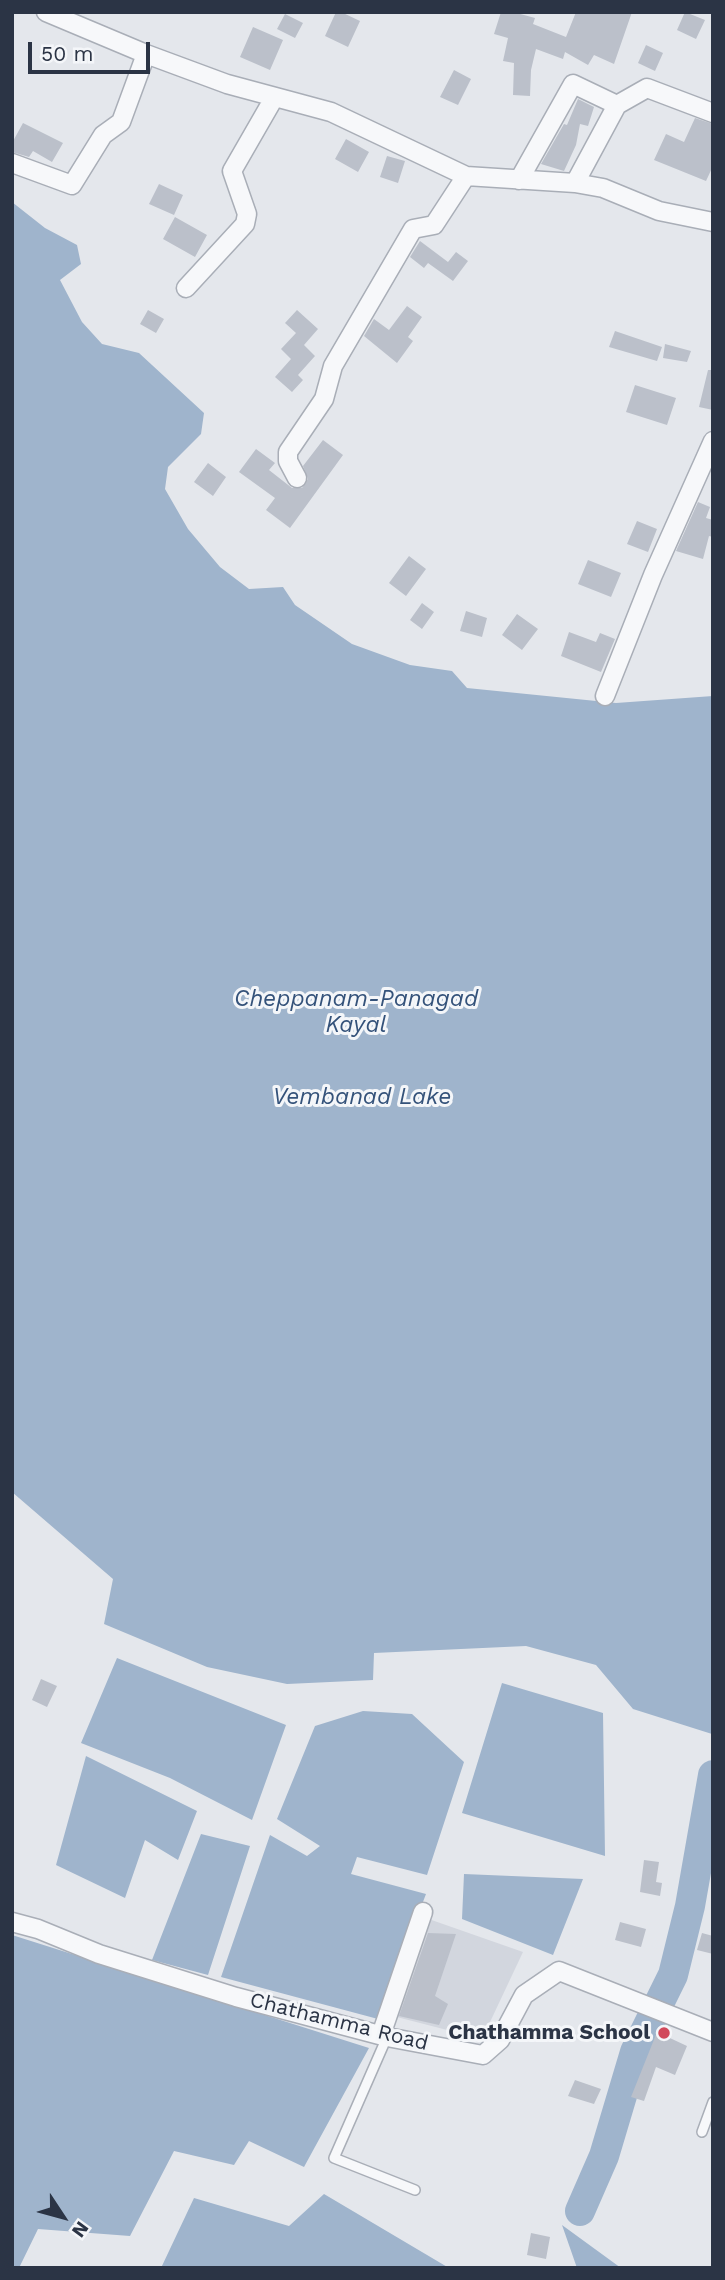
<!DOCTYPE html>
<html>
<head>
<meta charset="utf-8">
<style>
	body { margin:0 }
	#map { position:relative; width:725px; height:2280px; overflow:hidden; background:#e4e7ec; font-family:"Work Sans",sans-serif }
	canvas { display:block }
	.frame { position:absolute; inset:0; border:14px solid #2b3445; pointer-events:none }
	.north { position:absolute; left:28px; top:2182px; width:70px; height:70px; -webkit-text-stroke:5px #f4f6f9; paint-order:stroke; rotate:126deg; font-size:19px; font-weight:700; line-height:28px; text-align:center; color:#2b3445 }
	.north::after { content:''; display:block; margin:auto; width:24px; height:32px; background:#2b3445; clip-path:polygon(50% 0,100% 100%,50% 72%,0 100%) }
	.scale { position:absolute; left:28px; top:42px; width:122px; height:32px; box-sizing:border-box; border:4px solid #2b3445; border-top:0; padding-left:9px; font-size:21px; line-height:24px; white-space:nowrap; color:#2b3445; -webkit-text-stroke:5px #f4f6f9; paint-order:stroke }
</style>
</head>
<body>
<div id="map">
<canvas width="725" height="2280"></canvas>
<div class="frame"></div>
<div class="north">N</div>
<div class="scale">50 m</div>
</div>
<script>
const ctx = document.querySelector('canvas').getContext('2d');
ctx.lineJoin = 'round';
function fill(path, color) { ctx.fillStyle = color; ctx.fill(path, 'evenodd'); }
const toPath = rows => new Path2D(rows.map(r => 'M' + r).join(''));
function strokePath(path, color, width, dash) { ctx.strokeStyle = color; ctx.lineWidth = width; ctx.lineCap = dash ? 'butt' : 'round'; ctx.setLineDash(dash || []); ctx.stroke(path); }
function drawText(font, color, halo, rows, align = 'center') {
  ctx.font = font + ' "Work Sans",sans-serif'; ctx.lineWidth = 6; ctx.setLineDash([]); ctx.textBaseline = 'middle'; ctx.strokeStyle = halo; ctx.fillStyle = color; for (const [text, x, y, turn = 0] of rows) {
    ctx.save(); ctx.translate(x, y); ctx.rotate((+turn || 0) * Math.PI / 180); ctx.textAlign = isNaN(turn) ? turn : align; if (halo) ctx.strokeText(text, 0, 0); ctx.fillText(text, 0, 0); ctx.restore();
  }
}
fill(toPath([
	[423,1917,523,1952,482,2039,389,2015]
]), '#d2d6de');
fill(toPath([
	[12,202,45,228,77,245,81,264,60,280,82,322,102,344,139,353,204,413,201,434,168,467,165,489,188,529,220,567,249,589,283,587,295,605,352,644,410,665,452,671,467,688,616,703,713,696,712,1734,633,1709,596,1665,526,1646,374,1653,373,1680,287,1684,207,1667,104,1624,113,1579,12,1492],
	[117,1658,286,1725,252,1820,170,1778,81,1743],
	[502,1683,603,1713,605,1856,462,1813],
	[363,1711,412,1714,464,1762,427,1875,357,1857,351,1874,426,1894,378,2019,221,1977,270,1835,307,1856,320,1846,277,1819,315,1726],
	[86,1756,197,1811,178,1860,145,1840,125,1898,56,1865],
	[201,1834,250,1846,208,1975,152,1960],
	[464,1874,583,1879,553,1955,462,1919],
	[12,1935,369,2048,304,2167,249,2141,234,2165,174,2151,130,2236,38,2229,19,2268,12,2268],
	[324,2194,449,2268,161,2268,194,2198,289,2226],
	[562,2225,621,2268,577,2268]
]), '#9fb4cc');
strokePath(toPath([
	[580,2211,604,2156,635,2052,673,1975,690,1906,713,1775]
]), '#9fb4cc', 30);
fill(toPath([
	[336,12,341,12,360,21,348,47,325,36],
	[501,12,513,12,535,18,533,24,566,37,576,12,632,12,614,64,594,55,588,65,565,52,563,59,536,49,531,70,530,96,513,95,514,63,503,61,508,38,494,34],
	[685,12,705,20,696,39,677,30],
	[285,14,303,23,295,38,277,29],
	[253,27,283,40,270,70,240,57],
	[646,45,663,53,655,71,638,63],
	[454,70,471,79,458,105,440,97],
	[578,99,594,107,588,126,580,124,576,145,564,171,541,164,564,124,567,125],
	[695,118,713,124,713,166,706,181,654,160,666,134,684,142],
	[23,123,63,143,52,162,33,151,29,157,12,152,12,143],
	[346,139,369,152,358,172,335,159],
	[387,156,405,161,398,183,380,177],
	[159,184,183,195,174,215,149,204],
	[175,217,207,235,195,257,163,239],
	[420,241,448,262,456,252,468,261,453,281,428,263,424,268,410,257],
	[407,306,422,317,408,337,413,341,397,363,364,336,374,319,389,330],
	[148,310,164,319,156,333,140,324],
	[297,310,318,329,304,345,315,356,298,375,303,380,292,392,275,377,291,359,281,349,296,333,285,323],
	[615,331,662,347,657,361,609,347],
	[665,344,691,351,687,362,663,358],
	[708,370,713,370,713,410,699,407],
	[635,385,676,398,667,425,626,412],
	[323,440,343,455,290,528,266,510,275,498,239,472,256,449,275,463,269,470,292,488,302,488,308,479,303,466],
	[208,463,226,477,213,496,194,482],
	[698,502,710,507,706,518,713,520,713,537,709,536,703,559,676,551],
	[637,521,657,529,648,552,627,544],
	[409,556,426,569,406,596,389,583],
	[588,560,621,573,611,597,578,584],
	[422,603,434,612,422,629,410,620],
	[466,611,487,618,482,637,460,631],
	[517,614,538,629,522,650,502,635],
	[569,632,596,642,600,633,615,639,601,672,561,656],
	[41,1679,57,1686,47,1707,32,1700],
	[644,1860,659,1862,656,1882,662,1883,660,1896,640,1892],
	[620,1922,646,1929,641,1947,615,1940],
	[428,1933,456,1934,435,1996,448,2004,439,2025,399,2016],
	[702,1933,713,1936,713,1954,697,1950],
	[657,2032,687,2046,675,2075,656,2067,644,2101,631,2097],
	[575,2080,601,2089,594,2104,568,2096],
	[531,2233,550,2237,546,2259,527,2255]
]), '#bbc0ca');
const service = toPath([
	[387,2037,334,2158,415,2190],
	[702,2132,713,2102]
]);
const minor = toPath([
	[46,12,146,54,227,84,331,112,466,176,575,183,603,188,659,211,713,222],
	[12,163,72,185,103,135,121,122,146,54],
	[519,180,573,84,617,105],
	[575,183,617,105,647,88,713,113],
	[186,288,245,224,247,214,232,171,274,98],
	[297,478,288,461,288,452,324,399,333,366,413,229,434,225,466,176],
	[605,696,653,575,713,441],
	[12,1922,38,1929,99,1954,236,1997,387,2037,483,2055,500,2040,524,1995,559,1971,713,2032],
	[381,2035,423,1912]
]);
strokePath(service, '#a9aeb7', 12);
strokePath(minor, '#a9aeb7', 21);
strokePath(service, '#f7f8fa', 9);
strokePath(minor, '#f7f8fa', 18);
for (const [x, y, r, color] of [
	[664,2033,7,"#d1495b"]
]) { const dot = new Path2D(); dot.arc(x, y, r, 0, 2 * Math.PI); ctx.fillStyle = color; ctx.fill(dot); strokePath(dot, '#f4f6f9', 2.5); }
drawText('21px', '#2b3445', '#f4f6f9', [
	["Chathamma Road",339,2022,14]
]);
drawText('bold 21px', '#2b3445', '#f4f6f9', [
	["Chathamma School",650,2033]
], 'right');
drawText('italic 23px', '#34527a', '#f4f6f9', [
	["Cheppanam-Panagad",356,999],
	["Kayal",356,1025],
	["Vembanad Lake",362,1097]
]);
</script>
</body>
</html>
